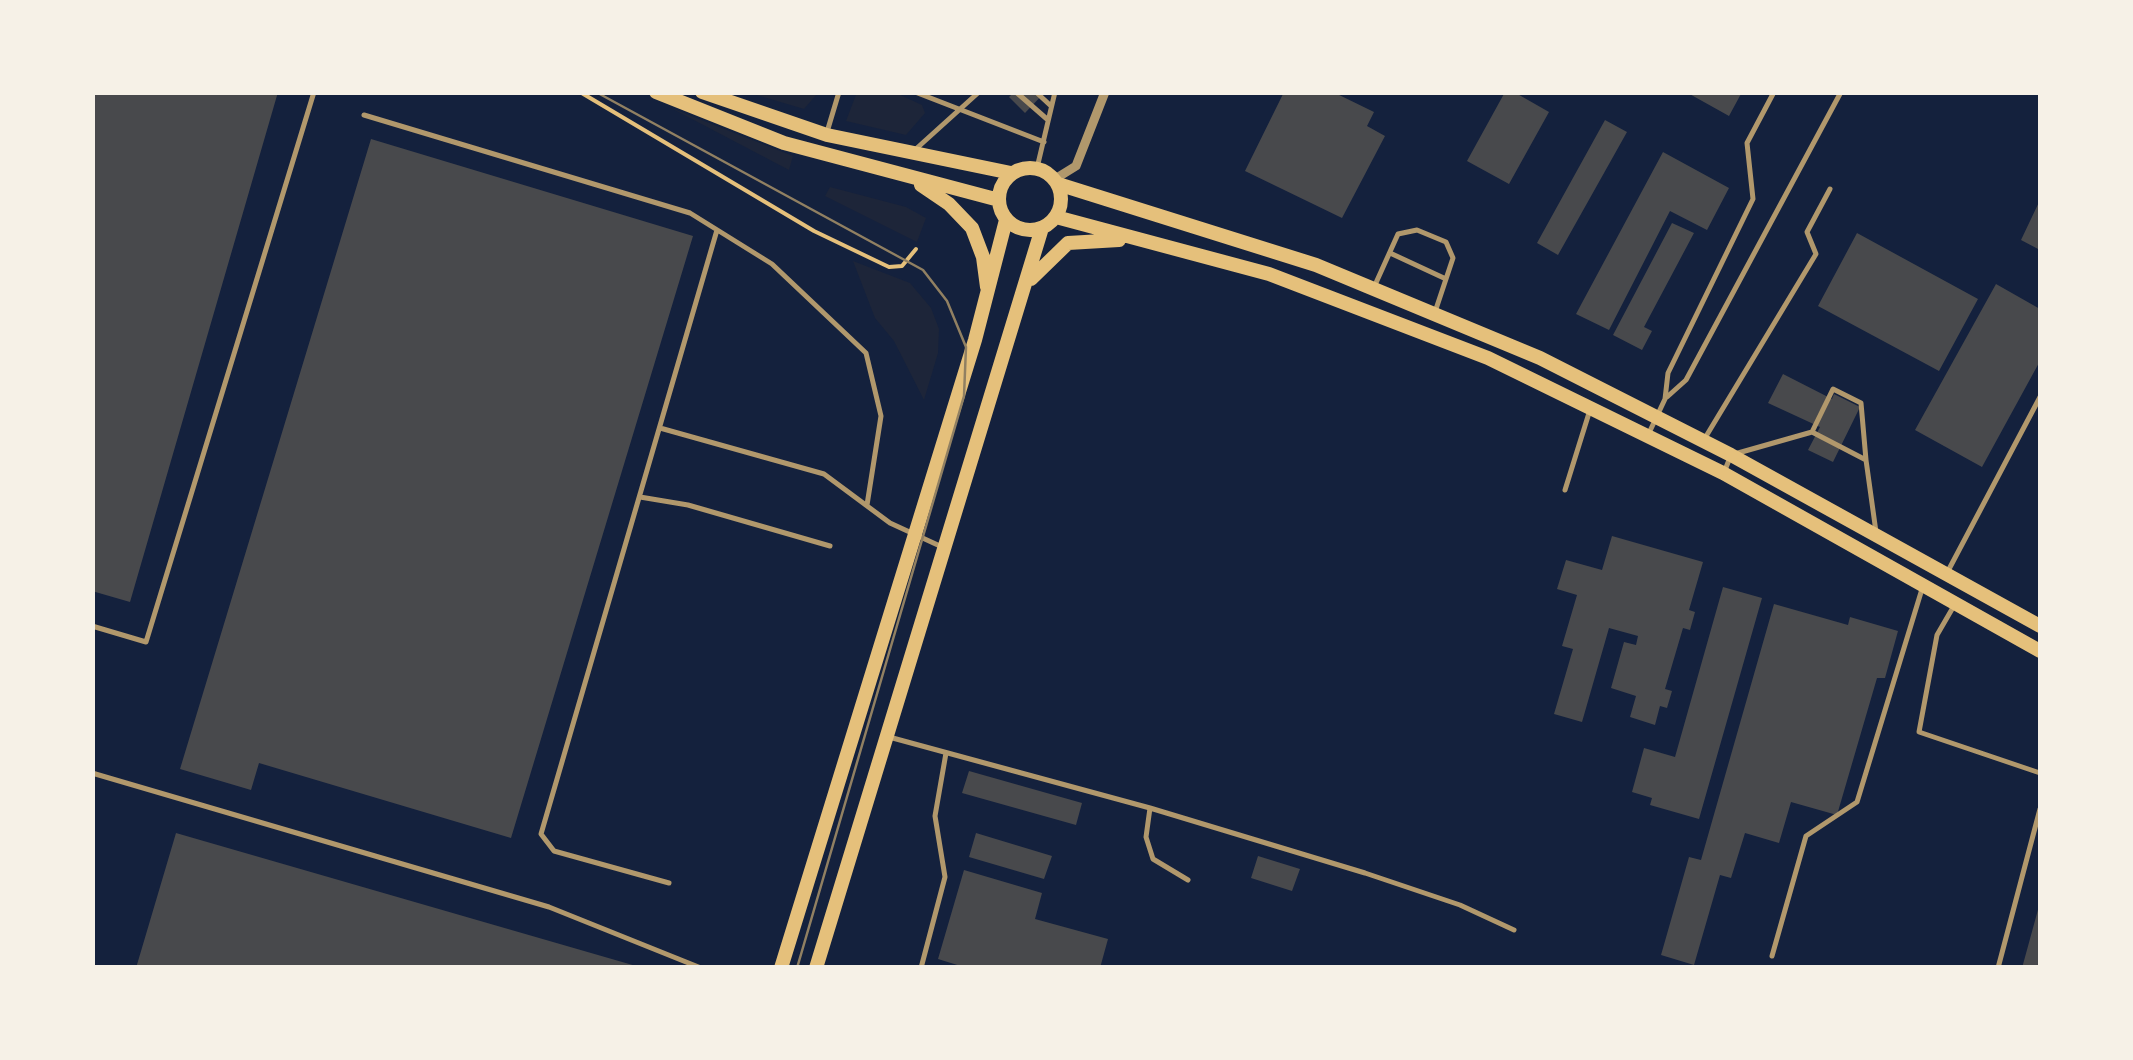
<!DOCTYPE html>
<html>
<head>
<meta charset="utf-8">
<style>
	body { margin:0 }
	#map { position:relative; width:2133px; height:1060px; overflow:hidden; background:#14213d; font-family:Montserrat,sans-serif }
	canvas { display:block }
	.frame { position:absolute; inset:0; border:95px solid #f6f1e7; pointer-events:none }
</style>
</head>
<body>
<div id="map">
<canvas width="2133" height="1060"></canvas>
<div class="frame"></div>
</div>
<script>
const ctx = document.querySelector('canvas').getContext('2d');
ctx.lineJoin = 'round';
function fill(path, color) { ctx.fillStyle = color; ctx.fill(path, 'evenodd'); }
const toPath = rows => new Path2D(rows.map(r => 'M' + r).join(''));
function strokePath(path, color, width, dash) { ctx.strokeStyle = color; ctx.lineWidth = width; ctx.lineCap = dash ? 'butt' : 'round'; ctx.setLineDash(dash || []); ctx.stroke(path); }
fill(toPath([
	[857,92,896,93,922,105,925,113,906,135,846,121],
	[750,93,818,92,818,93,804,109],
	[671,108,793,156,789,170],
	[830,187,906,207,926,218,917,242,825,196],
	[853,261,910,283,931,308,939,329,938,353,924,400,894,341,875,318]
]), '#1d2539');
fill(toPath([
	[92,92,278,92,130,602,92,591],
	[1014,92,1045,92,1025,113,1009,97],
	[1284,92,1333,92,1374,112,1367,126,1385,136,1342,218,1245,171],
	[1505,92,1514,92,1549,112,1509,184,1467,161],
	[1686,92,1742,92,1729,116],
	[1605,120,1627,132,1558,255,1537,243],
	[371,139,693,236,511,838,259,763,251,790,180,769],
	[1663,152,1729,188,1707,230,1670,211,1609,330,1576,314],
	[2040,200,2040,250,2021,240],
	[1672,223,1694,233,1644,327,1652,331,1642,350,1613,335],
	[1857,233,1978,299,1939,371,1818,306],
	[1996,284,2040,309,2040,361,1982,467,1915,430],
	[1783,374,1832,399,1834,394,1860,407,1833,462,1808,450,1820,427,1768,403],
	[1612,536,1703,562,1689,610,1695,612,1690,630,1683,628,1665,689,1672,691,1667,708,1660,706,1655,725,1630,717,1636,696,1611,688,1624,642,1636,645,1638,636,1609,628,1582,722,1554,714,1573,649,1562,646,1577,595,1557,589,1566,560,1602,570],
	[1723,587,1762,598,1699,819,1650,805,1652,798,1632,792,1644,748,1675,757],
	[1774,604,1848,625,1850,617,1898,631,1885,678,1877,678,1837,815,1791,802,1779,843,1745,833,1731,878,1720,875,1694,965,1661,955,1689,857,1701,860],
	[969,771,1082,803,1076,825,962,793],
	[176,833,636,966,636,968,136,968],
	[976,833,1052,856,1044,879,969,857],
	[1258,856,1300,869,1292,891,1251,878],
	[964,870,1042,893,1035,919,1108,939,1100,968,967,968,938,959],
	[2039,906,2040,968,2022,968]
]), '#48494c');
strokePath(toPath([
	[580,92,814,231,889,267,902,266,916,249]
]), '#e5c07b', 4);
strokePath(toPath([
	[915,92,1044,142],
	[1016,92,1048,120],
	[1036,92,1051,106],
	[364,115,690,213,772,264,866,353,881,416,867,505],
	[827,132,839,92],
	[917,148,979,92],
	[1037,168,1055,92],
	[1390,253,1446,279],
	[1375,285,1398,234,1417,230,1446,242,1453,258,1435,312],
	[1667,397,1686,380,1841,92],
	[660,428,824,474,890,523,940,546],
	[1812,432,1833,389,1861,403,1866,460],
	[1649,433,1665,399,1668,373,1753,199,1747,143,1774,92],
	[1705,438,1816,254,1807,232,1830,189],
	[1725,470,1731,455,1812,432,1866,460,1876,532],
	[1565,490,1589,413],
	[640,497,688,505,830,546],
	[1948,571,2040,397],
	[1955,604,1937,635,1919,732,2040,773],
	[92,626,146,642,314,92],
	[889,737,1150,808,1365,873,1460,905,1514,930],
	[92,773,549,907,701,968],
	[1150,808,1146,837,1153,859,1188,880],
	[669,883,554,851,541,834,717,230],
	[1772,956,1806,836,1857,802,1922,589],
	[921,968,945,877,935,816,946,753],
	[1998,968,2040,809]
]), '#b1986c', 5);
strokePath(toPath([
	[1055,179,1076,166,1105,92]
]), '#b1986c', 9);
strokePath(toPath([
	[656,92,784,143,999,200],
	[702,92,827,135,1011,173],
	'999 199a31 31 0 1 1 62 0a31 31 0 1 1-62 0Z',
	[1058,184,1316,265,1540,358,1731,455,2040,626],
	[921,185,949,204,972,228,983,257,987,287],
	[1056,217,1269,274,1488,358,1723,473,2040,651],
	[1031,279,1068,243,1119,240],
	[781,968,975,340,1006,220],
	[816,968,1042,228]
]), '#e5c07b', 14);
strokePath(toPath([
	[596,92,923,270,947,301,966,347,964,396,797,968]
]), '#918062', 2.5);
</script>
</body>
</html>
